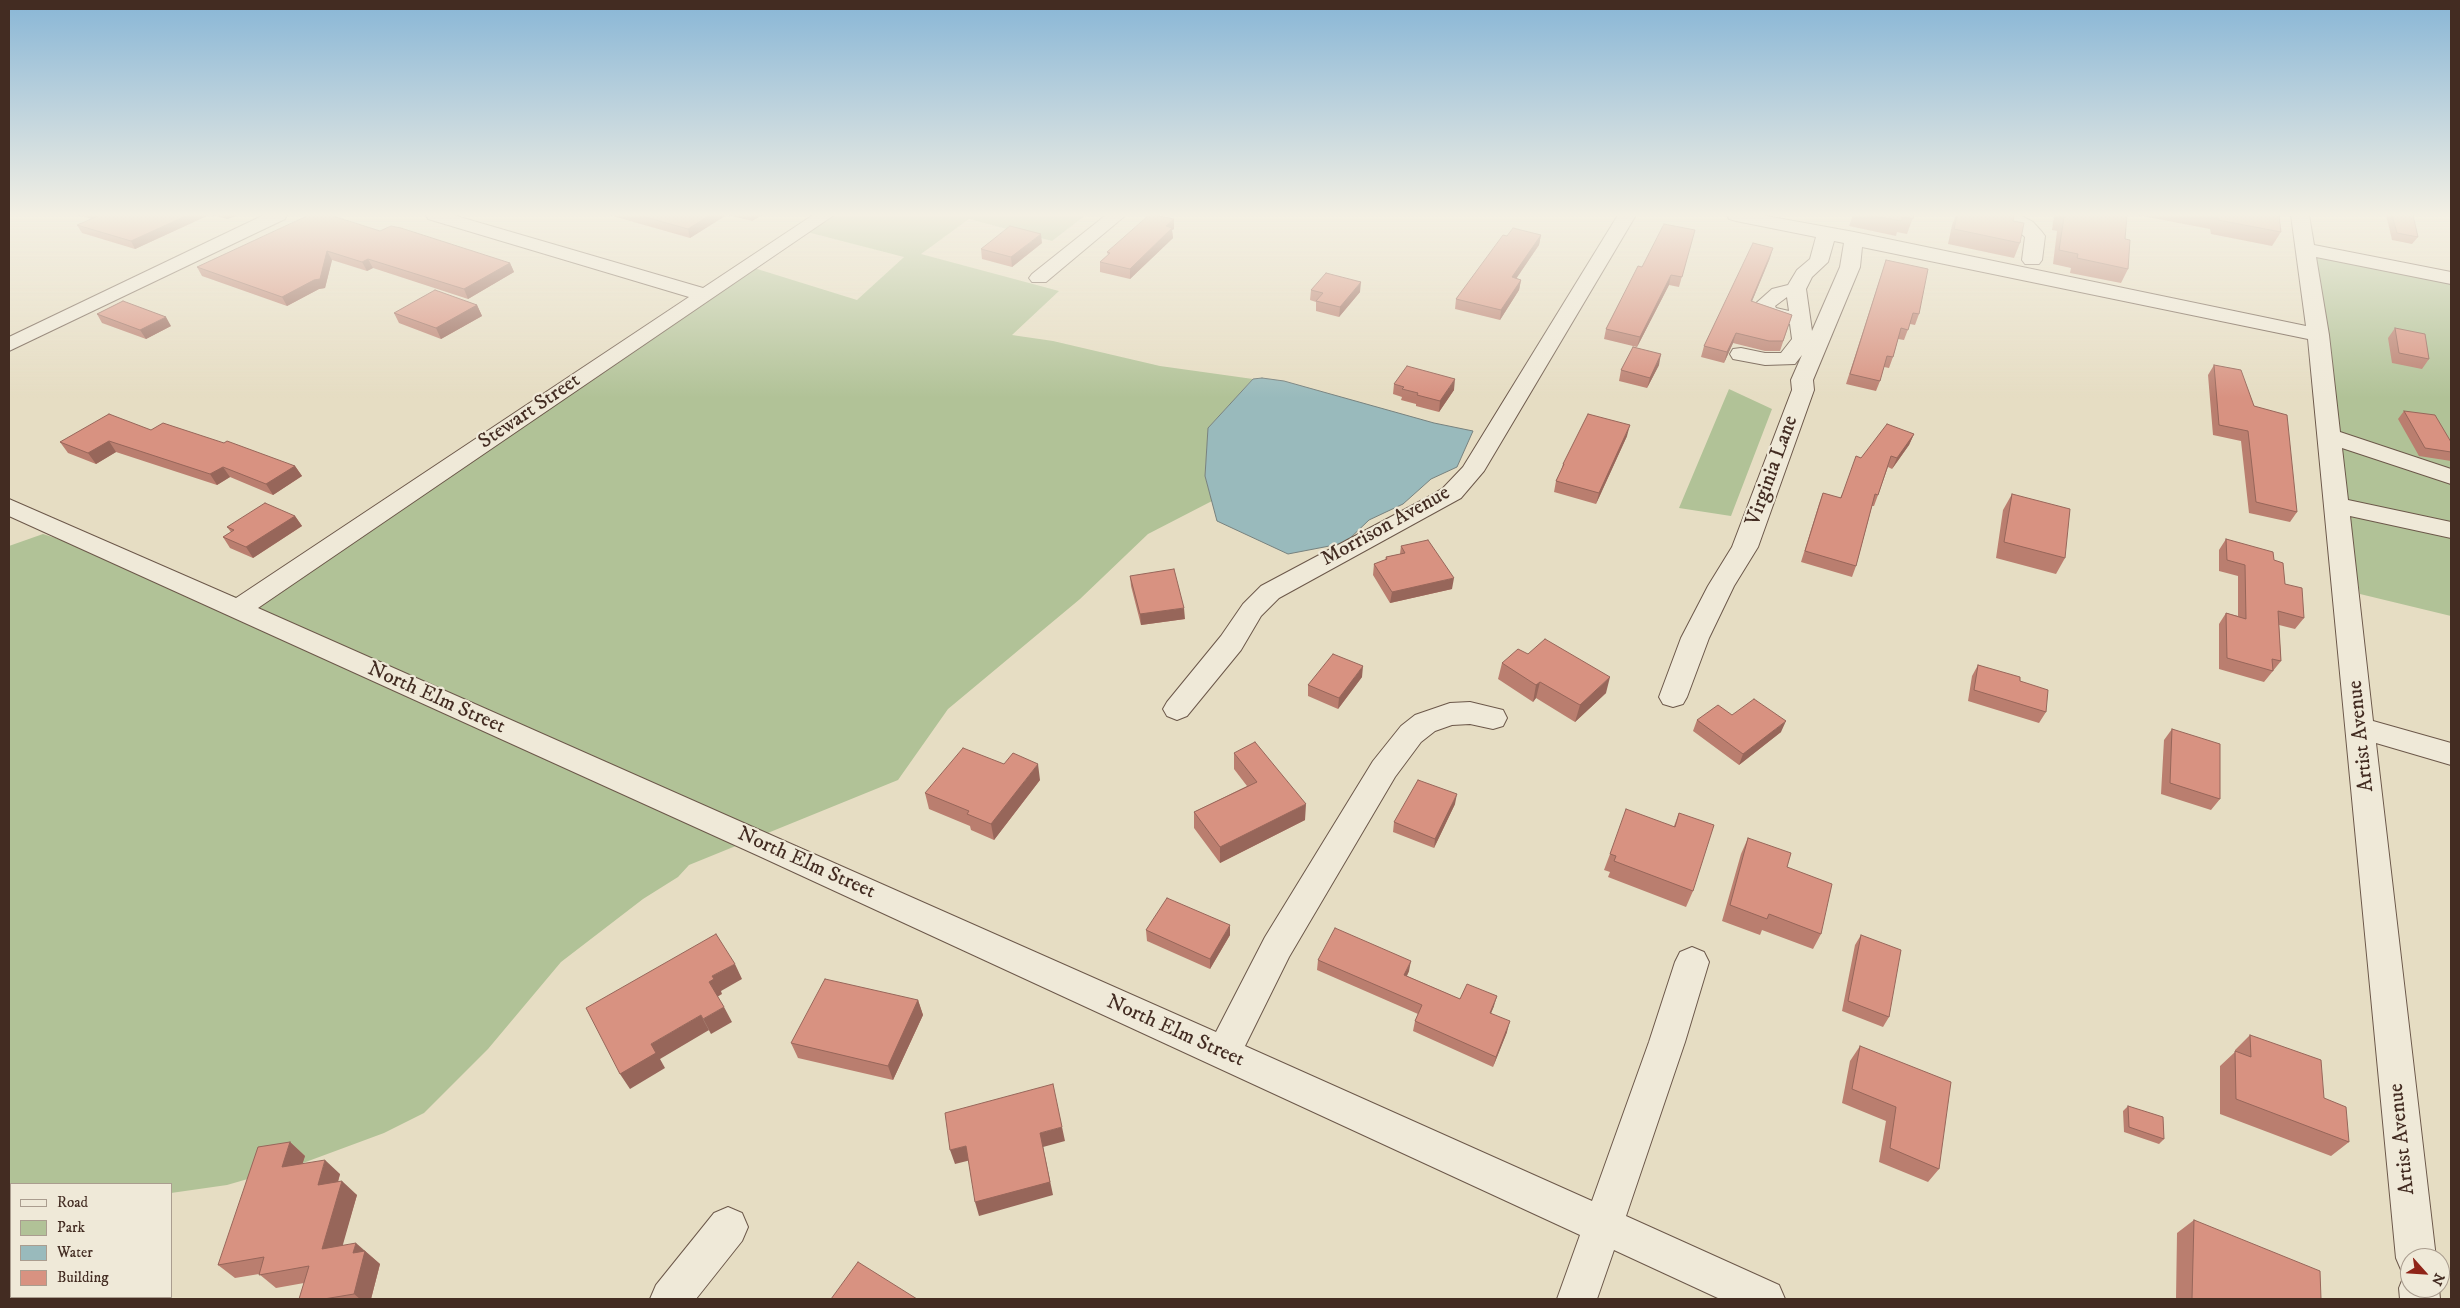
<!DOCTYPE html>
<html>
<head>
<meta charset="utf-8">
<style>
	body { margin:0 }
	#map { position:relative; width:2460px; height:1308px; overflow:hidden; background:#e6ddc3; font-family:"IM FELL DW Pica",serif }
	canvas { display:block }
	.frame { position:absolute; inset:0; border:10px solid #432c22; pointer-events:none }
	.legend { position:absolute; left:10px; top:1183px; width:162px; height:115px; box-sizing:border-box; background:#efe9d8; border:1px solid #aa9d8f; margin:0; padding:6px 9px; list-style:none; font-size:15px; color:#432c22 }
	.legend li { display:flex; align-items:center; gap:10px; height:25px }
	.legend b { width:25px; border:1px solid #aa9d8f }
	.north { position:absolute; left:2400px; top:1248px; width:50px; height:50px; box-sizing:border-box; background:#efe9d8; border:1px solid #aa9d8f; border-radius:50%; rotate:116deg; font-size:14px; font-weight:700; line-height:20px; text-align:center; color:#432c22 }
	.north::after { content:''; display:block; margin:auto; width:18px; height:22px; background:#8f2418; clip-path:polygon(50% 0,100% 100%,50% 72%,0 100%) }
</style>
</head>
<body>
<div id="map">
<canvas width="2460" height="1308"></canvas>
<div class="frame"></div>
<ul class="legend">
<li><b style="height:6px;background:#efe9d8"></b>Road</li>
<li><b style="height:14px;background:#b1c297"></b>Park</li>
<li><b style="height:14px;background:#99babc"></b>Water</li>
<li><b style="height:14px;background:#d89281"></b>Building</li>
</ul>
<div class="north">N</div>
</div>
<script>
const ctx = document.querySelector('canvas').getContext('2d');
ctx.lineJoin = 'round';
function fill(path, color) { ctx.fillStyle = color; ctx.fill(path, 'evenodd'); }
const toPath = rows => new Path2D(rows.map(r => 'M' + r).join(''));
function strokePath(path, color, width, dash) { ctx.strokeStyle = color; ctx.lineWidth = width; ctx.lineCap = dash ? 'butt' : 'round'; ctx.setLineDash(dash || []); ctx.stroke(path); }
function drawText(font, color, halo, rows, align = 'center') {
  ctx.font = font + ' "IM FELL DW Pica",serif'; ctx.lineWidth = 4.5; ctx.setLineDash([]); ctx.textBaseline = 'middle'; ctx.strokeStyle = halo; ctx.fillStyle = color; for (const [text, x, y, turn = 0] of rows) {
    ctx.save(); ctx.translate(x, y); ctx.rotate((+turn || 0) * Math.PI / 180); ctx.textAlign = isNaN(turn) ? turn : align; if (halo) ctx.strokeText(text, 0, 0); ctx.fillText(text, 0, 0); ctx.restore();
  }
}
fill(toPath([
	[832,215,1086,215,1052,241,969,219,921,254,1059,291,1012,335,1053,341,1160,366,1253,379,1208,428,1205,476,1212,501,1148,534,1080,599,948,709,898,780,689,865,678,877,643,899,561,962,488,1049,424,1113,384,1133,303,1163,227,1185,171,1193,171,1184,11,1184,11,1249,9,1250,9,546,43,534,262,605,754,268,857,300,904,257,807,232],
	[2297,254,2451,283,2451,616,2360,594,2314,333],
	[1729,389,1772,409,1731,516,1679,508]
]), '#b1c297');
const water = toPath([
	[1262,378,1284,381,1434,423,1473,431,1457,467,1431,479,1403,504,1369,520,1345,543,1288,554,1217,521,1205,476,1208,428,1253,379,1262,378]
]);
fill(water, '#99babc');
strokePath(water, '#77817e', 1);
const minor = toPath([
	[264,215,287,215,285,219,9,351,9,337,264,215],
	[426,215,453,215,703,288,813,215,834,215,258,608,1216,1032,1265,937,1373,761,1401,726,1415,715,1450,703,1470,702,1503,710,1507,718,1503,726,1493,729,1470,724,1452,725,1435,731,1421,742,1395,777,1289,957,1245,1046,1592,1201,1649,1042,1675,962,1680,952,1692,947,1704,952,1709,962,1685,1042,1626,1216,1779,1285,1785,1299,1720,1299,1614,1250,1597,1299,1557,1299,1580,1235,759,856,9,516,9,499,236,598,689,297,428,219,426,215],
	[1106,215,1126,215,1046,282,1032,282,1029,278,1032,274,1106,215],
	[1618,215,1636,215,1484,471,1461,498,1279,598,1261,616,1241,650,1187,716,1177,720,1167,716,1163,709,1167,702,1221,636,1243,604,1261,586,1430,496,1443,488,1463,467,1618,215],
	[1727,215,1761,215,1854,232,2306,326,2291,215,2309,215,2314,245,2451,272,2451,284,2316,257,2329,335,2340,432,2451,469,2451,484,2342,448,2348,500,2451,522,2451,538,2350,516,2373,721,2451,743,2451,765,2376,743,2436,1258,2410,1258,2410,1288,2439,1288,2440,1299,2400,1299,2399,1288,2405,1273,2402,1272,2396,1258,2308,339,1862,247,1860,267,1813,380,1814,390,1758,547,1734,586,1709,638,1687,697,1683,704,1673,707,1663,704,1659,697,1681,638,1708,586,1732,547,1792,390,1791,380,1802,355,1795,364,1765,365,1733,359,1730,354,1733,349,1741,348,1765,353,1781,353,1792,339,1790,324,1762,316,1754,305,1772,289,1788,285,1797,270,1810,259,1816,237,1736,221,1729,219,1727,215],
	[1834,241,1844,243,1840,267,1812,331,1806,289,1812,277,1828,262,1834,241],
	[1787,297,1789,311,1776,308,1775,306,1787,297],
	[1999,215,2020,215,2033,222,2042,232,2045,236,2042,260,2039,264,2025,264,2022,260,2025,237,1999,215],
	[728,1207,742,1213,748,1227,742,1241,696,1299,650,1299,656,1285,714,1213,728,1207]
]);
strokePath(minor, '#6c584a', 2);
fill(minor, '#efe9d8');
fill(toPath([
	[77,215,209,215,135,249,82,233,77,225,92,219],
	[212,215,238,215,227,219],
	[609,215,725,215,725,216,690,238],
	[727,215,762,215,752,221],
	[1853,215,1914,215,1907,234,1897,232,1896,236,1849,226],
	[1956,215,2013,221,2020,243,2014,258,1948,244,1952,225],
	[2054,215,2127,215,2125,239,2128,269,2121,283,2070,273,2071,268,2053,264,2057,231,2052,230],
	[2137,215,2279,215,2281,232,2272,246,2211,234,2210,229],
	[2386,215,2413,215,2418,237,2412,244,2392,240],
	[1174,219,1174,229,1172,230,1173,238,1130,279,1100,272,1100,262,1108,255,1107,252],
	[1695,230,1679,287,1669,285,1637,347,1604,339,1606,329,1642,267],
	[380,231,510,263,514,272,468,299,373,268,367,271,332,260,325,288,319,289,287,306,202,276,197,267],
	[1541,235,1539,245,1516,278,1521,280,1519,290,1500,320,1455,309,1456,299,1507,236],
	[1042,243,1012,267,982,259,981,249],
	[1770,258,1752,301,1792,315,1780,351,1765,351,1733,343,1724,363,1701,357,1704,346],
	[1886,260,1919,314,1915,325,1910,324,1904,340,1898,339,1893,357,1889,368,1884,367,1880,381,1876,391,1846,384],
	[1311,290,1360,292,1339,317,1316,311,1316,302,1310,300],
	[477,305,482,316,441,339,399,323,394,313],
	[97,314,171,326,146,339,102,323],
	[2395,328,2429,359,2422,369,2392,363,2388,338],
	[1659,365,1647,388,1619,381,1621,370],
	[2214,365,2254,406,2297,512,2290,522,2249,513,2241,441,2213,435,2208,375],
	[1394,384,1454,390,1439,412,1416,406,1416,404,1401,400,1402,397,1393,394],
	[2404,411,2451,442,2451,461,2419,456,2398,419],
	[151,430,295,466,302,476,273,495,230,477,217,485,116,452,96,464,68,453,60,442],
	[1914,434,1909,445,1892,469,1888,467,1878,495,1874,506,1872,506,1856,566,1852,577,1801,562,1819,504,1823,493,1840,498,1861,458],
	[1627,436,1596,504,1554,492,1556,481,1561,471,1563,464],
	[2012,494,2065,558,2056,574,1996,558,2003,510],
	[295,516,302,526,253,558,230,548,223,537,231,532,227,527],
	[2226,539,2274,560,2285,584,2304,618,2295,629,2279,625,2281,661,2264,682,2219,669,2219,624,2226,613,2238,616,2238,576,2219,571,2219,550],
	[1401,546,1452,589,1390,603,1373,575,1374,564,1385,560,1386,557,1400,554],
	[1130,576,1185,619,1141,625,1131,586],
	[1528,654,1606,693,1575,722,1536,698,1533,702,1498,679,1502,663],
	[1978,665,2020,681,2046,712,2039,723,1968,701,1972,676],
	[1362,677,1338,709,1308,696,1308,685],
	[1732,715,1781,732,1739,765,1693,731,1697,720],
	[2172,729,2220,799,2211,810,2161,794,2164,740],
	[1234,753,1305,820,1220,863,1194,828,1194,812,1247,786,1234,769],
	[1040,780,994,840,971,830,970,826,929,809,925,793],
	[1455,804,1434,848,1393,832,1394,822],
	[1679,813,1693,891,1686,907,1608,877,1610,872,1604,870,1610,854,1674,826],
	[1748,838,1787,867,1821,934,1813,949,1762,930,1760,935,1722,921,1741,854],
	[1146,930,1230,935,1210,969,1147,941],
	[1861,935,1889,1017,1883,1027,1842,1011,1855,945],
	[1318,960,1409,971,1407,976,1460,999,1494,1006,1491,1013,1507,1032,1493,1067,1413,1031,1415,1021,1418,1014,1317,970],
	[918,1000,923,1015,893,1080,798,1058,791,1043],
	[2250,1035,2324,1098,2349,1142,2331,1156,2220,1114,2220,1066,2235,1052,2235,1050],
	[1860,1046,1939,1169,1928,1182,1879,1162,1886,1121,1842,1103,1850,1061],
	[2128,1106,2164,1139,2159,1144,2124,1132,2123,1111],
	[290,1142,305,1156,302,1164,340,1174,338,1182,357,1195,342,1245,365,1251,380,1264,371,1299,299,1299,304,1283,276,1288,259,1274,235,1278,218,1265],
	[2194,1220,2321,1299,2176,1299,2177,1233]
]), '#ba7e6f');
fill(toPath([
	[188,215,209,215,135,249,131,241],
	[224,215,238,215,227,219],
	[710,215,725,215,725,216,690,238,688,229],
	[750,215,762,215,752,221],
	[1174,219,1174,229,1172,230,1173,238,1130,279,1130,269,1166,226],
	[1041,234,1042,243,1012,267,1011,257],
	[1541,235,1539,245,1510,288,1512,277],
	[1773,248,1770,258,1748,311,1751,301],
	[327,251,332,260,325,288,319,289,287,306,282,297],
	[368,259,373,268,367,271,362,262],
	[510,263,514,272,468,299,464,289],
	[1671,275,1669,285,1637,347,1640,337],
	[1521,280,1519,290,1500,320,1501,310],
	[1361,282,1360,292,1339,317,1340,307],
	[477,305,482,316,441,339,436,328],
	[166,317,171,326,146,339,140,330],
	[1736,333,1733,343,1724,363,1727,352],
	[1661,354,1659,365,1647,388,1650,378],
	[1455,379,1454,390,1439,412,1440,401],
	[1630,425,1627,436,1596,504,1599,493],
	[1914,434,1909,445,1892,469,1897,458],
	[109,441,116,452,96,464,88,453],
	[295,466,302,476,273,495,266,484],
	[223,467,230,477,217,485,210,474],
	[295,516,302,526,253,558,246,547],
	[1454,578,1452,589,1390,603,1392,592],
	[1184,608,1185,619,1141,625,1140,614],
	[1363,666,1362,677,1338,709,1339,698],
	[1610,677,1606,693,1575,722,1580,705],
	[1540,682,1536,698,1533,702,1536,685],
	[1786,721,1781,732,1739,765,1743,754],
	[1038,764,1040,780,994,840,991,824],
	[1457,794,1455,804,1434,848,1435,839],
	[1306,804,1305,820,1220,863,1220,847],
	[1230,925,1230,935,1210,969,1210,959],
	[1411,961,1409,971,1402,985,1404,975],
	[735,964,742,979,721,991,722,994,717,997,709,982,712,976],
	[1497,996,1494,1006,1487,1023,1490,1013],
	[918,1000,923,1015,893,1080,888,1066],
	[724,1007,732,1022,711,1034,703,1019],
	[701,1015,709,1030,660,1059,665,1068,630,1089,620,1074,651,1044],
	[1510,1021,1507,1032,1493,1067,1496,1057],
	[1062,1127,1065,1141,1043,1147,1053,1195,979,1216,975,1202,1040,1133],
	[290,1142,305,1156,297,1181,282,1167],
	[966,1146,971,1160,955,1164,950,1150],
	[325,1160,340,1174,333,1199,318,1185],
	[342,1181,357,1195,338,1262,322,1249],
	[356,1243,380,1264,371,1299,360,1299,354,1294,353,1253],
	[108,1297,131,1297,131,1299,107,1299]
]), '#97665a');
const building = toPath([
	[99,215,188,215,131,241,77,225,100,215,99,215],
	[309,215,330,215,380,231,391,226,401,228,510,263,464,289,368,259,362,262,327,251,320,279,314,280,282,297,197,267,309,215],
	[638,215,710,215,688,229,638,215],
	[1149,215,1155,215,1174,219,1166,226,1172,228,1130,269,1100,262,1110,253,1107,252,1149,215],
	[1868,215,1914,215,1913,219,1903,217,1901,221,1868,215],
	[1957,215,2014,215,2013,221,2024,223,2020,243,1954,229,1957,215],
	[2058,215,2127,215,2125,239,2130,240,2128,269,2077,258,2078,254,2059,250,2064,217,2058,216,2058,215],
	[2217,215,2279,215,2281,232,2218,220,2218,215,2217,215],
	[2392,215,2413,215,2418,237,2397,233,2392,215],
	[1664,224,1695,230,1682,277,1671,275,1640,337,1606,329,1638,266,1642,267,1664,224],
	[1010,226,1041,234,1011,257,981,249,1010,226],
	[1513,228,1541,235,1512,277,1521,280,1501,310,1456,299,1503,235,1507,236,1513,228],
	[1753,243,1773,248,1751,301,1792,315,1783,341,1769,341,1736,333,1727,352,1704,346,1753,243],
	[1886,260,1928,269,1919,314,1913,313,1908,330,1901,328,1893,357,1887,356,1880,381,1850,374,1886,260],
	[1326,273,1361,282,1340,307,1316,301,1323,293,1311,290,1326,273],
	[435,290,477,305,436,328,394,313,435,290],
	[123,301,166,317,140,330,97,314,123,301],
	[2395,328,2425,334,2429,359,2399,353,2395,328],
	[1633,347,1661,354,1650,378,1621,370,1633,347],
	[2214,365,2241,370,2254,406,2287,415,2297,512,2256,502,2248,431,2219,425,2214,365],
	[1407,366,1455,379,1440,401,1417,395,1418,393,1402,389,1404,387,1394,384,1407,366],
	[2404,411,2435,415,2451,442,2451,452,2425,448,2404,411],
	[109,414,151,430,163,423,224,443,227,441,295,466,266,484,223,467,210,474,109,441,88,453,60,442,109,414],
	[1588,414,1630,425,1599,493,1556,481,1564,464,1563,464,1588,414],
	[1887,424,1914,434,1897,458,1891,456,1878,495,1875,494,1856,566,1805,551,1823,493,1841,498,1856,456,1861,458,1887,424],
	[2012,494,2070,509,2065,558,2004,542,2012,494],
	[265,503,295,516,246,547,223,537,234,530,227,527,265,503],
	[2226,539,2273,552,2274,560,2283,563,2285,584,2302,588,2304,618,2278,611,2281,661,2272,659,2273,671,2227,658,2226,613,2246,619,2245,565,2227,560,2226,539],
	[1428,540,1454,578,1392,592,1374,564,1387,559,1386,557,1405,553,1401,546,1428,540],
	[1174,569,1184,608,1140,614,1130,576,1174,569],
	[1545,639,1610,677,1580,705,1540,682,1536,685,1502,663,1518,649,1528,654,1545,639],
	[1333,654,1363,666,1339,698,1308,685,1333,654],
	[1978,665,2020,677,2020,681,2048,690,2046,712,1974,690,1978,665],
	[1754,699,1786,721,1743,754,1697,720,1718,705,1732,715,1754,699],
	[2172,729,2220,744,2220,799,2170,783,2172,729],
	[1255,742,1306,804,1220,847,1194,812,1257,782,1234,753,1255,742],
	[963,748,1004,764,1013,753,1038,764,991,824,967,814,969,811,925,793,963,748],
	[1418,780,1457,794,1435,839,1394,822,1418,780],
	[1626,809,1675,827,1679,813,1714,825,1693,891,1614,861,1616,856,1610,854,1626,809],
	[1748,838,1791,853,1787,867,1832,884,1821,934,1769,914,1767,919,1730,905,1748,838],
	[1167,898,1230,925,1210,959,1146,930,1167,898],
	[1335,928,1411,961,1404,975,1460,999,1467,984,1497,996,1490,1013,1510,1021,1496,1057,1415,1021,1422,1005,1318,960,1335,928],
	[716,934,735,964,712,976,714,979,709,982,724,1007,703,1019,701,1015,651,1044,656,1053,620,1074,586,1008,716,934],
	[1861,935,1901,950,1889,1017,1848,1001,1861,935],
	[825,979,918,1000,888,1066,791,1043,825,979],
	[2250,1035,2321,1060,2324,1098,2346,1107,2349,1142,2236,1099,2235,1051,2251,1057,2250,1035],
	[1860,1046,1951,1082,1939,1169,1890,1148,1896,1107,1852,1089,1860,1046],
	[1053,1084,1062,1127,1040,1133,1050,1182,975,1202,966,1146,950,1150,945,1113,1053,1084],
	[2128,1106,2163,1117,2164,1139,2129,1127,2128,1106],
	[290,1142,282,1167,325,1160,318,1185,342,1181,322,1249,356,1243,353,1253,365,1251,354,1294,324,1299,299,1299,309,1266,259,1275,264,1257,218,1265,258,1147,290,1142],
	[2194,1220,2320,1271,2321,1299,2192,1299,2194,1220],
	[11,1258,11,1297,108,1297,107,1299,9,1299,9,1259,11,1258],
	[858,1262,917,1299,831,1299,858,1262]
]);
fill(building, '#d89281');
strokePath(building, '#97665a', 1);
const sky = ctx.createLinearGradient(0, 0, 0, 398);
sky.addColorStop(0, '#88b6d6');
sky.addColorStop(0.54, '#f4f0e4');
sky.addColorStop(1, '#f4f0e400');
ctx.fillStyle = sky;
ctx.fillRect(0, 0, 2460, 398);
drawText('21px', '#432c22', '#efe9d8', [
	["Stewart Street",530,412,-34],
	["Virginia Lane",1773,471,-70],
	["Morrison Avenue",1386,527,-29],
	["North Elm Street",436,699,24],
	["Artist Avenue",2362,736,-96],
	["North Elm Street",806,864,24],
	["North Elm Street",1175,1032,24],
	["Artist Avenue",2403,1139,-96]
]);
</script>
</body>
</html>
